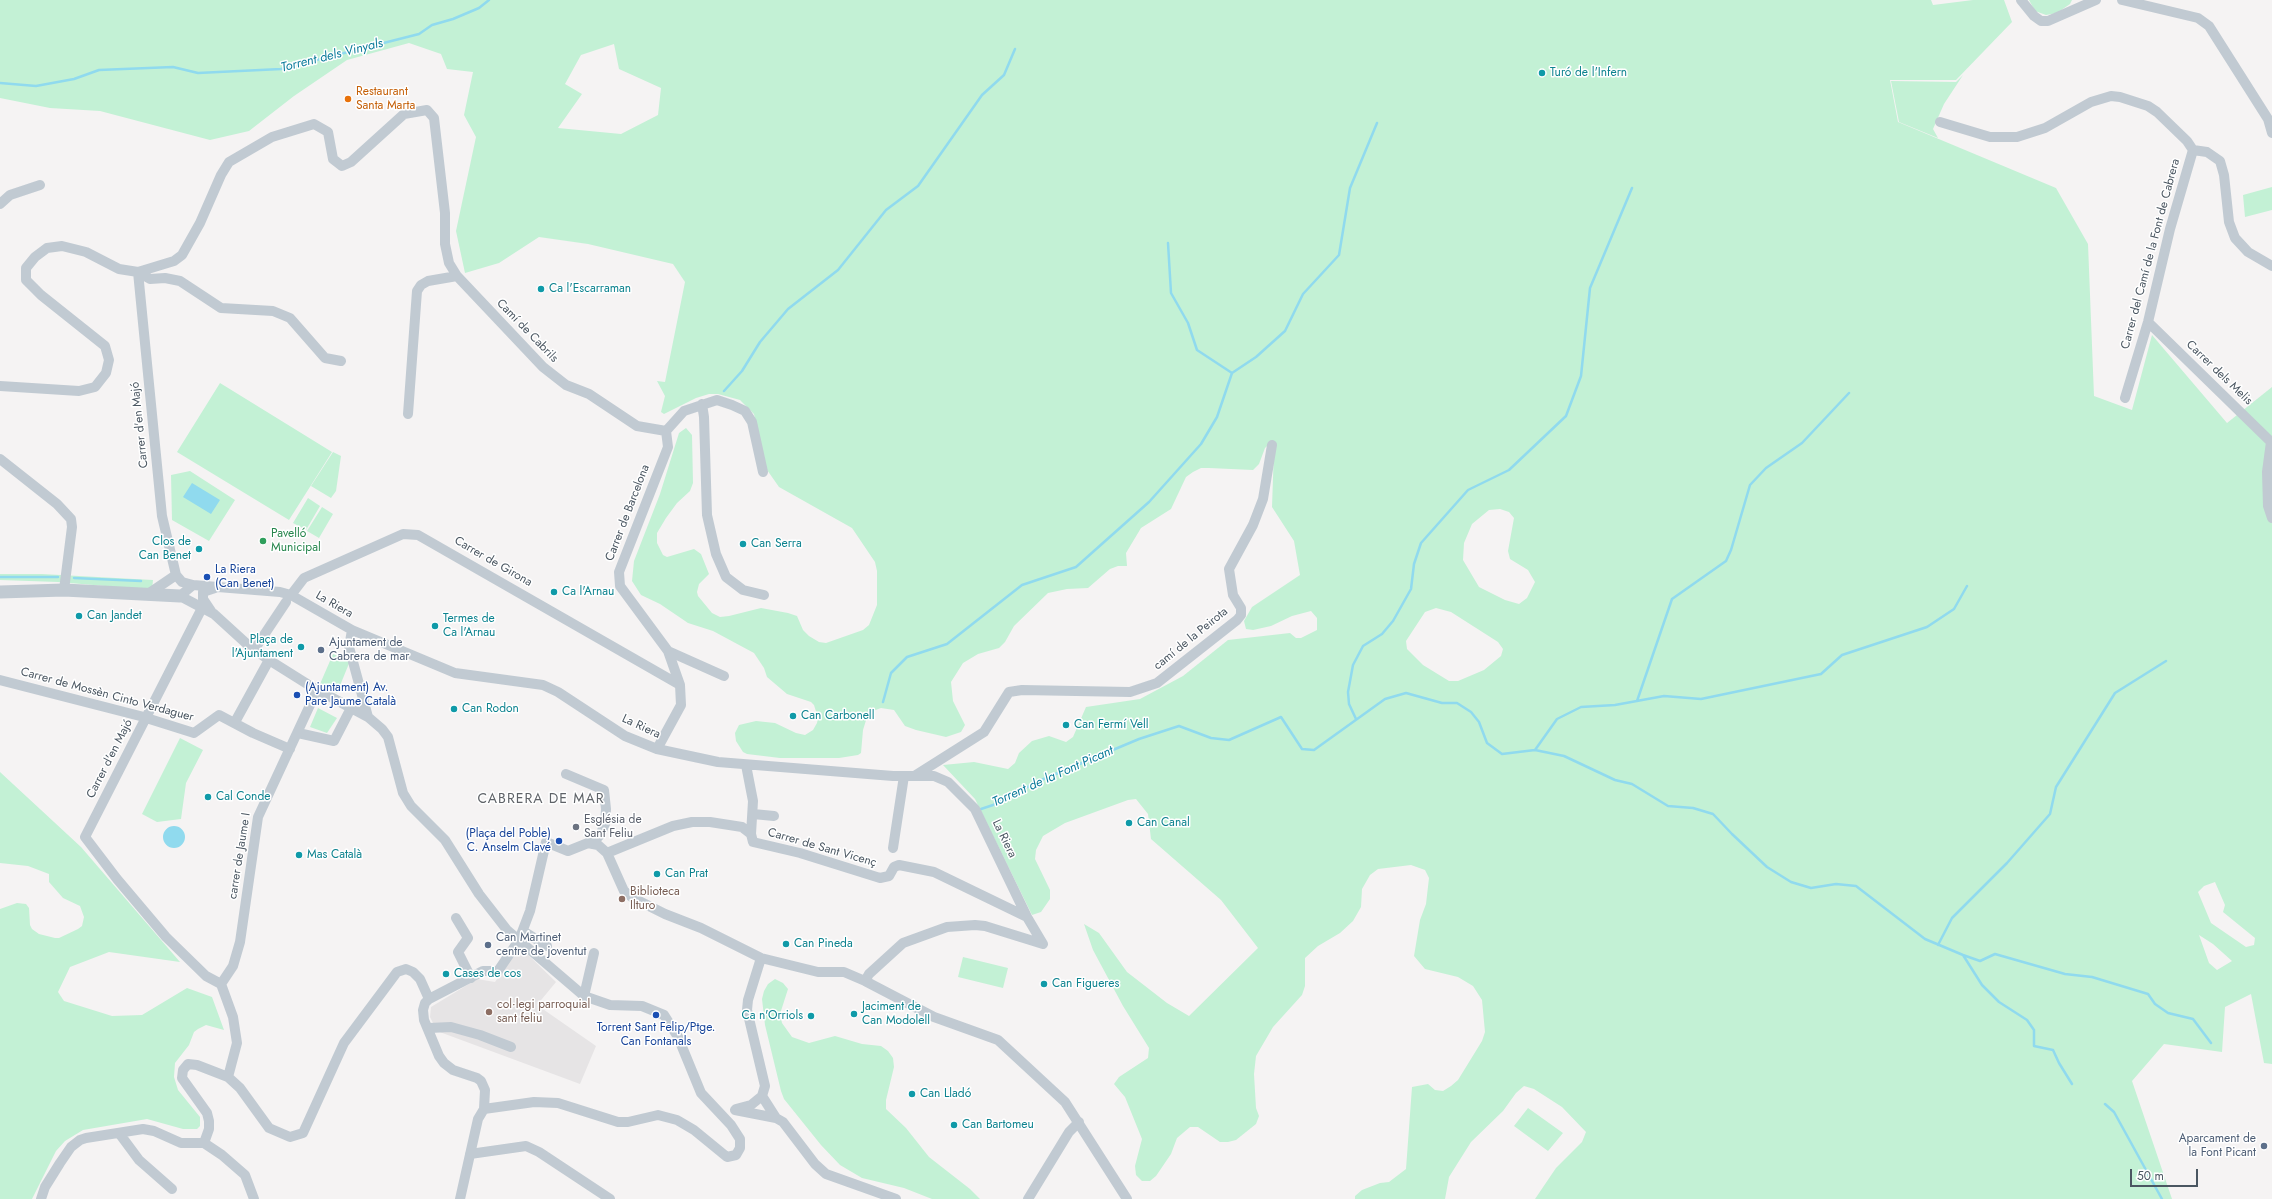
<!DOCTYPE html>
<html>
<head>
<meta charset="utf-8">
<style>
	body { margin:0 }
	#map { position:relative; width:2272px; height:1199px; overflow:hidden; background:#f5f3f3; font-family:Jost,sans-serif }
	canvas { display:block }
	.scale { position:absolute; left:2130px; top:1169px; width:68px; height:18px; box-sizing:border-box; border:2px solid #4a5661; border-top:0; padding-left:5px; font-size:12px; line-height:14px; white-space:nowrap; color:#4a5661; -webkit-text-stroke:3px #fff; paint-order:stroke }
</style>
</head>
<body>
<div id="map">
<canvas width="2272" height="1199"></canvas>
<div class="scale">50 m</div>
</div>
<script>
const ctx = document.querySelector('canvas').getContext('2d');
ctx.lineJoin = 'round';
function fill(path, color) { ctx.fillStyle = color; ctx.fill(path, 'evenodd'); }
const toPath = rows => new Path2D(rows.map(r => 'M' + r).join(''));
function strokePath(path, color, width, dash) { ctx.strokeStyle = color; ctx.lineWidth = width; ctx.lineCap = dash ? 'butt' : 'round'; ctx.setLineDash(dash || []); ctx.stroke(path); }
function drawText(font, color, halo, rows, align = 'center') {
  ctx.font = font + ' Jost,sans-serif'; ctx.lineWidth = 3; ctx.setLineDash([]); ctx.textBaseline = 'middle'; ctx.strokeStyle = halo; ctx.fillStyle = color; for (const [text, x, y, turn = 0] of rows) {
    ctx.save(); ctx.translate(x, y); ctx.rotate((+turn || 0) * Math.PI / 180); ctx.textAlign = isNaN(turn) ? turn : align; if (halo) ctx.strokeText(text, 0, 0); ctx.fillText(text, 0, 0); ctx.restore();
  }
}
fill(toPath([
	[519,946,556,982,537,1005,596,1046,580,1084,437,1031,430,1017,431,1007,477,979,495,982]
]), '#e6e4e5');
fill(toPath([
	[0,0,1931,0,1933,5,1973,0,2004,0,2012,22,1956,80,1890,80,1898,122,2056,188,2088,244,2094,396,2132,410,2152,335,2227,423,2272,387,2272,1064,2264,1063,2251,994,2225,1007,2222,1052,2164,1044,2132,1081,2172,1199,1535,1199,1556,1168,1582,1142,1586,1132,1562,1107,1534,1089,1524,1086,1516,1093,1503,1111,1471,1142,1449,1177,1445,1199,1355,1199,1355,1196,1362,1190,1380,1183,1389,1182,1406,1169,1412,1087,1428,1084,1435,1090,1443,1091,1451,1086,1458,1080,1482,1041,1485,1032,1482,1000,1473,986,1458,977,1425,969,1414,956,1420,920,1426,904,1429,878,1425,870,1411,865,1378,869,1370,875,1362,889,1361,907,1353,921,1340,933,1318,946,1305,958,1305,986,1302,995,1273,1027,1256,1056,1254,1074,1256,1108,1259,1116,1256,1124,1236,1140,1228,1142,1220,1142,1198,1127,1190,1127,1177,1138,1171,1154,1156,1176,1150,1181,1142,1181,1136,1175,1135,1166,1142,1139,1125,1097,1114,1084,1119,1077,1148,1058,1149,1048,1123,1006,1093,950,1084,924,1099,933,1127,972,1167,1003,1189,1016,1258,948,1221,900,1151,839,1148,814,1136,799,1128,800,1065,823,1043,836,1036,850,1035,859,1050,890,1050,899,1041,912,1032,915,975,799,943,765,974,762,1008,769,1015,763,1019,753,1032,741,1049,736,1066,742,1073,737,1086,707,1140,699,1183,676,1228,640,1290,633,1296,638,1301,638,1317,630,1317,618,1311,611,1292,616,1271,626,1253,630,1246,629,1244,621,1252,607,1300,575,1294,541,1272,507,1274,449,1268,445,1265,448,1259,464,1253,470,1209,468,1201,468,1193,472,1186,477,1171,509,1141,528,1126,553,1127,566,1118,566,1110,569,1088,588,1067,589,1048,593,1014,626,1005,642,999,648,978,654,963,663,951,682,953,701,965,725,961,732,946,737,916,730,905,726,894,710,881,708,873,711,867,717,863,730,861,753,858,755,839,758,780,758,747,754,743,752,736,741,735,733,739,725,756,721,775,723,796,733,805,735,813,730,817,723,818,718,814,705,811,702,787,694,767,677,764,668,754,653,713,631,688,623,660,604,641,595,632,581,634,561,660,494,679,433,686,428,692,435,693,483,690,491,677,503,666,518,657,533,657,543,663,555,667,557,694,549,701,554,709,574,699,584,697,592,698,596,712,613,720,617,729,616,761,608,788,613,797,616,803,630,809,636,819,642,826,643,863,630,869,625,877,605,877,571,875,562,852,528,779,487,765,467,754,414,740,400,718,394,709,394,696,398,664,414,661,412,665,396,657,381,665,382,685,282,673,264,588,244,539,237,499,263,465,273,456,231,476,137,464,115,473,72,447,69,441,54,409,43,347,60,294,96,249,131,210,140,100,111,50,108,0,98],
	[614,44,619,69,661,88,658,115,621,134,558,128,582,94,565,84,581,55],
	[1500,509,1509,512,1514,518,1508,551,1510,559,1528,570,1535,582,1527,598,1519,604,1505,600,1479,587,1463,560,1464,543,1472,524,1489,510],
	[1436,608,1451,612,1498,642,1503,649,1501,656,1484,670,1458,681,1449,681,1423,665,1407,649,1406,641,1425,612],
	[2215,882,2225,905,2223,912,2255,938,2254,945,2246,947,2211,923,2198,892,2204,886],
	[2199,935,2213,944,2232,961,2217,970,2209,963],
	[2029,0,2072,0,2070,4,2057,13,2046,15,2035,11],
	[1963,75,1944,104,1933,129,1938,138,1899,122,1891,81,1956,82],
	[2272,187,2272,210,2245,217,2243,195],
	[220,383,332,452,289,520,177,452],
	[333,452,341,456,336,491,331,498,311,486],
	[190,471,235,500,209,541,172,520,171,475],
	[308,498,320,506,306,530,293,523],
	[322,507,333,514,319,538,307,531],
	[0,574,42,574,153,580,152,590,58,582,0,580],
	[333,654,350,661,337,693,320,684],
	[318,708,337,718,327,733,310,727],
	[180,738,203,750,186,783,181,819,157,822,142,814],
	[0,772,81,847,180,962,109,952,70,967,58,992,64,1001,112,1016,142,1015,187,988,212,997,224,1030,206,1025,198,1029,194,1032,189,1045,175,1063,174,1077,178,1090,200,1117,200,1126,197,1129,183,1129,147,1119,83,1130,65,1141,56,1151,32,1199,0,1199,0,909,17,903,26,904,29,908,30,925,32,929,39,934,55,938,59,938,78,929,82,926,84,917,80,906,63,898,49,882,49,874,28,866,0,863],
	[963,957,1008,968,1003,988,958,977],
	[775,979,783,983,788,989,780,1014,782,1023,792,1037,809,1043,835,1036,862,1044,881,1046,888,1051,893,1058,894,1067,886,1100,886,1109,906,1128,929,1157,970,1189,980,1199,932,1199,904,1188,862,1178,840,1165,821,1145,784,1099,781,1091,765,1025,762,999,764,991,768,984],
	[1528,1108,1563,1133,1548,1151,1514,1126]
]), '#c3f1d5');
fill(toPath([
	[192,483,220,500,211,514,183,497],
	'163 837a11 11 0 1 1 22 0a11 11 0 1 1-22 0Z'
]), '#90daee');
strokePath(toPath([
	[0,83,36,86,74,79,99,70,173,67,198,73,281,69,419,34,432,25,453,19,479,8,489,0],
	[1168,243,1171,293,1188,323,1197,350,1232,373],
	[724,391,742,371,760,342,788,309,838,270,886,210,918,186,982,95,1004,75,1015,49],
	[0,577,58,577],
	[74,578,141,581],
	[1637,701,1672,599,1726,561,1731,550,1750,485,1766,468,1802,443,1849,393],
	[883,702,891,673,907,657,947,644,1022,585,1076,567,1149,502,1201,444,1217,417,1232,373,1256,357,1285,331,1303,294,1339,255,1350,188,1377,123],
	[1356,719,1349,704,1348,692,1353,665,1363,646,1382,634,1393,621,1411,589,1414,564,1421,543,1468,490,1509,470,1566,416,1581,376,1590,288,1632,188],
	[1535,750,1557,719,1581,707,1615,705,1664,696,1701,699,1821,674,1842,655,1927,627,1954,609,1967,586],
	[981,809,993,805,1039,781,1139,739,1179,726,1211,738,1229,740,1281,717,1302,749,1314,750,1385,699,1406,693,1442,703,1457,703,1471,712,1479,722,1487,743,1502,754,1535,750,1564,756,1615,780,1632,784,1668,806,1693,808,1713,814,1732,834,1767,867,1791,882,1811,888,1836,884,1856,886,1925,939,1963,955,1982,985,1999,1002,2027,1020,2034,1030,2034,1046,2053,1050,2059,1063,2072,1084],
	[1938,945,1952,918,2007,863,2050,814,2056,787,2115,693,2166,661],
	[1963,955,1980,961,1995,954,2065,974,2092,977,2148,994,2155,1004,2168,1013,2193,1019,2211,1043],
	[2105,1104,2114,1112,2162,1199]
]), '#90daee', 2.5);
strokePath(toPath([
	[2021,0,2034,16,2041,21,2048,21,2096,0],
	[2122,0,2198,18,2209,26,2268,119,2272,133],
	[1940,122,1990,137,2017,137,2045,128,2091,102,2111,96,2120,97,2148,106,2157,112,2187,141,2193,150],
	[0,204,10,195,40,185],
	[138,272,162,516,176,575],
	[138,272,150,279,165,278,180,281,221,308,273,311,290,318,325,358,341,361],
	[2148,322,2272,443],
	[0,386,79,391,95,387,106,373,109,360,105,346,41,295,26,280,26,268,35,257,47,248,62,246,86,252,119,269,138,272,174,261,182,255,200,223,221,175,229,162,272,137,314,124,328,132,333,159,342,166,351,162,404,114,427,110,434,118,445,213,445,244,449,263,457,276,543,367,566,385,589,394,637,426,666,431],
	[2125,398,2148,322,2170,229,2193,150,2207,152,2220,161,2224,175,2229,222,2235,238,2248,252,2272,266],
	[702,404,704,417,707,515,716,554,726,577,743,590,764,595],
	[408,414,417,291,421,285,428,281,457,276],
	[666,431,684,411,717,400,732,405,745,411,752,422,763,472],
	[2271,442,2267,472,2268,506,2272,518],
	[0,459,57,504,71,519,72,527,64,590],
	[176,575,182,582,193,585,280,592,291,595,352,630,455,673,543,685,558,692,625,736,657,749,718,762,893,776,934,776,948,782,975,809,1027,917,1043,944],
	[193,585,180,596,214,614,248,645,269,660,312,687,368,717,382,729,388,737,403,793,411,806,445,840,479,894,507,930,584,996,610,1005,642,1006,664,1015,678,1037,701,1093,731,1125,740,1139,740,1148,736,1155,727,1157,694,1130,677,1120,658,1115,628,1122,618,1122,558,1103,534,1102,484,1109],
	[148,594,176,575],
	[291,595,304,578,403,534,418,535,680,685],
	[202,608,85,837,117,879,166,937,206,976,221,984,233,1017,237,1043,228,1077],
	[211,611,203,599,203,592,215,588],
	[352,630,349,647,368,717],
	[254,650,286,602],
	[668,651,724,676],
	[0,680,140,716,194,733,219,715,253,733,290,749],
	[235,722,269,660],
	[298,733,334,741,351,708],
	[657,749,681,705,680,685,668,651,620,586,619,572,668,447,666,431],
	[746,765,753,801,751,834],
	[566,774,604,790,606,809,605,824,600,835,592,844],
	[916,775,984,732,1009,692,1022,690,1130,692,1157,683,1237,620,1241,615,1241,608,1233,595,1229,569,1253,525,1263,499,1272,445],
	[753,814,774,816],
	[893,848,904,776],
	[607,853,673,826,692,822,710,822,742,827,751,834,753,842,800,853,880,878,889,876,894,867,899,865,934,872,1027,917],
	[456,918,468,938,458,952,471,978],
	[523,931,547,946],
	[865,981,869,974,903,943,947,927,975,925,985,926,1043,944],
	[221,984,233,966,240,942,258,817,317,690],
	[584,996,594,953],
	[429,1028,451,1027,480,1035,511,1047],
	[762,1096,776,1118],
	[736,1109,751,1105,762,1096,765,1086,747,1010,748,1000,761,958],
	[735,1110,776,1118,783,1122,815,1164,826,1174,896,1199],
	[119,1133,139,1160,172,1189],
	[204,1143,209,1129,209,1121,207,1113,182,1078,183,1070,188,1064,197,1065,228,1077,240,1088,269,1128,290,1137,303,1133,344,1043,397,972,406,969,413,972,420,979,429,999],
	[204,1143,222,1155,245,1175,254,1199],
	[470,1154,526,1146,539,1152,610,1199],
	[41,1199,45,1187,60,1163,71,1147,80,1140,86,1138,143,1129,154,1131,181,1143,204,1143],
	[460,1199,478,1119,484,1109,485,1090,481,1081,477,1078,453,1070,444,1063,439,1056,424,1020,423,1010,425,1003,429,999,483,971,498,971,519,940,530,911,546,842,568,851,588,843,598,845,607,853,624,891,633,898,665,914,701,928,761,958,818,972,844,972,865,981,934,1017,998,1040,1065,1102,1127,1199],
	[1028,1199,1069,1132,1079,1122]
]), '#c1cad2', 10);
strokePath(toPath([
	[0,592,64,590,180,596]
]), '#c1cad2', 13);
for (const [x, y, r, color] of [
	[1542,73,4,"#0f9aa8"],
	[348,99,4,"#e8710a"],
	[541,289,4,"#0f9aa8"],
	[263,541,4,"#2e9e5b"],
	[743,544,4,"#0f9aa8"],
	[199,549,4,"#0f9aa8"],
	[207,577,4,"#1a4fb4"],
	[554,592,4,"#0f9aa8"],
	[79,616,4,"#0f9aa8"],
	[435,626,4,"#0f9aa8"],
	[301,647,4,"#0f9aa8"],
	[321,650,4,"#5c6f8a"],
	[297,695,4,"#1a4fb4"],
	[454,709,4,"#0f9aa8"],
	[793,716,4,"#0f9aa8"],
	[1066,725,4,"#0f9aa8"],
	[208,797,4,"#0f9aa8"],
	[1129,823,4,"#0f9aa8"],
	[576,827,4,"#6b7280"],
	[559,841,4,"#1a4fb4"],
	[299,855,4,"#0f9aa8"],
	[657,874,4,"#0f9aa8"],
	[622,899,4,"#8d6e63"],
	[786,944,4,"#0f9aa8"],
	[488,945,4,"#5c6f8a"],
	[446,974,4,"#0f9aa8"],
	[1044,984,4,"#0f9aa8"],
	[489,1012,4,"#8d6e63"],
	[854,1014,4,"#0f9aa8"],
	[656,1015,4,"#1a4fb4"],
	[811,1016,4,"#0f9aa8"],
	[912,1094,4,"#0f9aa8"],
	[954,1125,4,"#0f9aa8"],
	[2264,1146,4,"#5c6f8a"]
]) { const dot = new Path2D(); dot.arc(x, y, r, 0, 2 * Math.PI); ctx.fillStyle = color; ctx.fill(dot); strokePath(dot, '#fff', 1.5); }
drawText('12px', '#0d838f', '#fff', [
	["Turó de l'Infern",1550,73],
	["Ca l'Escarraman",549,289],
	["Clos de",191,542,"right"],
	["Can Benet",191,556,"right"],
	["Can Serra",751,544],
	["Ca l'Arnau",562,592],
	["Can Jandet",87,616],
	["Termes de",443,619],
	["Ca l'Arnau",443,633],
	["Plaça de",293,640,"right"],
	["l'Ajuntament",293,654,"right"],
	["Can Rodon",462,709],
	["Can Carbonell",801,716],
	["Can Fermí Vell",1074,725],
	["Cal Conde",216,797],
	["Can Canal",1137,823],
	["Mas Català",307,855],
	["Can Prat",665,874],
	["Can Pineda",794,944],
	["Cases de cos",454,974],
	["Can Figueres",1052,984],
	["Jaciment de",862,1007],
	["Can Modolell",862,1021],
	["Ca n'Orriols",803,1016,"right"],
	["Can Lladó",920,1094],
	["Can Bartomeu",962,1125]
], 'left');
drawText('12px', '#c56008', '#fff', [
	["Restaurant",356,92],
	["Santa Marta",356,106]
], 'left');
drawText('12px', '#4a5661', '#fff', [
	["Carrer del Camí de la Font de Cabrera",2151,254,-75],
	["Camí de Cabrils",527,331,46],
	["Carrer dels Melis",2219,373,44],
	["Carrer d'en Majó",140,425,-96],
	["Carrer de Barcelona",628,513,-69],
	["Carrer de Girona",493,562,30],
	["La Riera",334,605,30],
	["camí de la Peirota",1191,639,-39],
	["Carrer de Mossèn Cinto Verdaguer",107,695,15],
	["La Riera",641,727,25],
	["Carrer d'en Majó",110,759,-63],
	["La Riera",1004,839,64],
	["Carrer de Sant Vicenç",822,848,16],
	["carrer de Jaume I",240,856,-81]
]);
drawText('12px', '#27864d', '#fff', [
	["Pavelló",271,534],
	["Municipal",271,548]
], 'left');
drawText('12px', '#164399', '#fff', [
	["La Riera",215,570],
	["(Can Benet)",215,584],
	["(Ajuntament) Av.",305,688],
	["Pare Jaume Català",305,702],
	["(Plaça del Poble)",551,834,"right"],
	["C. Anselm Clavé",551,848,"right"],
	["Torrent Sant Felip/Ptge.",656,1028,"center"],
	["Can Fontanals",656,1042,"center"]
], 'left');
drawText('12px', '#4e5e75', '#fff', [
	["Ajuntament de",329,643],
	["Cabrera de mar",329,657],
	["Can Martinet",496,938],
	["centre de joventut",496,952],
	["Aparcament de",2256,1139,"right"],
	["la Font Picant",2256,1153,"right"]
], 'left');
drawText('12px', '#5b616d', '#fff', [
	["Església de",584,820],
	["Sant Feliu",584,834]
], 'left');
drawText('12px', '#785e54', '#fff', [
	["Biblioteca",630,892],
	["Ilturo",630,906],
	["col·legi parroquial",497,1005],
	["sant feliu",497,1019]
], 'left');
drawText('italic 13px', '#0c7c9b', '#fff', [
	["Torrent dels Vinyals",332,56,-14],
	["Torrent de la Font Picant",1053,777,-24]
]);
ctx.letterSpacing = '1px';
drawText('14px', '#5f6368', '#fff', [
	["CABRERA DE MAR",541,800]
]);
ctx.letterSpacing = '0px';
</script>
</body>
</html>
